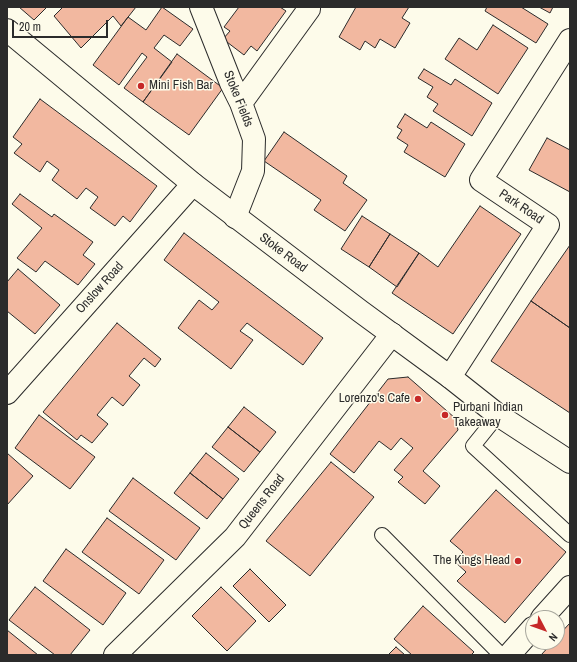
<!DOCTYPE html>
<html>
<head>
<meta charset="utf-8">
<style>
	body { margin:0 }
	#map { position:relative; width:577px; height:662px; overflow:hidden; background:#fdfbea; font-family:"Archivo Narrow",sans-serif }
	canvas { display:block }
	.frame { position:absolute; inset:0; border:8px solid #2b2b2b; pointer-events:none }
	.north { position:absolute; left:525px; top:610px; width:40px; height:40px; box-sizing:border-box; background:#fdfbea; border:1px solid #a9a89e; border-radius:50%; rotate:131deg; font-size:11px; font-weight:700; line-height:16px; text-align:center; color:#2b2b2b }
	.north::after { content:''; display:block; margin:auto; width:14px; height:18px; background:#c62828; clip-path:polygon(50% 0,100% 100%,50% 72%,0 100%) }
	.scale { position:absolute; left:12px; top:20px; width:96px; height:18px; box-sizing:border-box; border:2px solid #2b2b2b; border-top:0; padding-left:5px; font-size:12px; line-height:14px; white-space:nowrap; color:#2b2b2b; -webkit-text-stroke:3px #fdfbea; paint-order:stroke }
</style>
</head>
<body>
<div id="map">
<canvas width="577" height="662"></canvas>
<div class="frame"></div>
<div class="north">N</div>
<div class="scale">20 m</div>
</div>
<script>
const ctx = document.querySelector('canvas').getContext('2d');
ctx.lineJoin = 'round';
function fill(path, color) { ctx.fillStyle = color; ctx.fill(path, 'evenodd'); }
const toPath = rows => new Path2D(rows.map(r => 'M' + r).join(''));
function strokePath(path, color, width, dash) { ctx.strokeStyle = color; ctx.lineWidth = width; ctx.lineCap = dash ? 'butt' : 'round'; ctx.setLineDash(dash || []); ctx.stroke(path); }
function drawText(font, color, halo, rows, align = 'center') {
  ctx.font = font + ' "Archivo Narrow",sans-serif'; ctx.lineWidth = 3; ctx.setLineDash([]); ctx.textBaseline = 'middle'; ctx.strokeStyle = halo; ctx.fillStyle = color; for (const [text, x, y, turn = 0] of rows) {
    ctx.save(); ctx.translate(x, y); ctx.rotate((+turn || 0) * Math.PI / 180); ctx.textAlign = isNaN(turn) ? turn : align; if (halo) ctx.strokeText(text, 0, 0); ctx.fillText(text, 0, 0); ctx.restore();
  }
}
const building = toPath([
	[19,7,47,7,34,20,19,7],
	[63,7,136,7,121,26,113,16,81,48,54,16,63,7],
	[162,7,193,29,180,46,164,35,154,48,172,62,143,102,124,88,147,57,142,53,119,85,93,65,128,17,146,30,162,7],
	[239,7,280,7,286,11,257,51,251,46,244,55,223,39,230,31,224,27,239,7],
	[356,7,409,7,402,18,410,23,395,48,380,39,375,48,365,41,360,50,339,37,356,7],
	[487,7,521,7,548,24,536,43,485,11,487,7],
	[539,7,553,7,550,13,539,7],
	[493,25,528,48,498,94,445,59,459,38,477,50,493,25],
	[177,54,223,88,189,135,143,102,177,54],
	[424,69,451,85,455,79,492,103,472,136,433,111,438,104,427,97,433,87,418,78,424,69],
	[40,99,157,186,130,222,123,216,115,226,90,208,98,197,86,188,77,199,52,180,59,170,47,161,40,172,14,153,22,144,13,137,40,99],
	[405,114,427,128,431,122,465,144,445,177,404,152,408,145,397,138,402,130,397,127,405,114],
	[284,132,347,176,343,183,367,200,345,231,314,210,321,200,264,161,284,132],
	[547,138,570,150,570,192,529,170,547,138],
	[20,194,52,217,54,214,93,242,83,255,95,264,78,285,45,261,36,272,17,258,42,228,12,204,20,194],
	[480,206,521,234,453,334,392,293,419,253,438,267,480,206],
	[362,216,390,234,369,267,341,249,362,216],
	[184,233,323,338,303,365,247,323,240,331,253,340,231,369,178,328,199,300,212,310,219,302,164,260,184,233],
	[390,234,419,253,397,287,369,267,390,234],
	[570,245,570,328,531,301,570,245],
	[18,269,60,305,35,334,7,311,7,282,18,269],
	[531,301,570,328,570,413,491,361,531,301],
	[117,323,161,359,155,367,144,358,129,376,140,385,123,406,112,397,97,415,108,424,92,443,81,435,77,440,43,412,117,323],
	[408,377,455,418,458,430,423,471,440,486,425,504,398,482,403,477,394,470,413,448,401,438,391,450,379,441,354,473,330,454,388,379,408,377],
	[244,407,276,432,260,452,228,427,244,407],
	[39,415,95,457,70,489,15,448,39,415],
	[228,427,260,452,244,472,212,447,228,427],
	[7,453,33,476,7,505,7,453],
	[206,453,239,479,223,499,190,473,206,453],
	[331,462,374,497,310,576,266,541,331,462],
	[190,473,223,499,207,519,174,493,190,473],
	[133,478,200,528,176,560,109,511,133,478],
	[496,490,566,552,505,623,457,581,466,572,454,561,463,552,450,541,496,490],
	[107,518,164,560,139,594,82,552,107,518],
	[66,549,126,593,103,625,43,581,66,549],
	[250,569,286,605,269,622,233,586,250,569],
	[35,587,90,630,70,655,55,655,9,620,35,587],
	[221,587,256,621,227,651,192,616,221,587],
	[423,606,474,652,471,655,412,655,394,639,423,606],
	[570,623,570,655,541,655,553,642,557,642,557,637,570,623],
	[7,630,38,655,7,655,7,630],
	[396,647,405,655,388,655,396,647]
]);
fill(building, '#f2b8a0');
strokePath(building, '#2b2b2b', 1);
const lane = toPath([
	[498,415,473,446,570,535],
	[382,535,501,655]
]);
const street = toPath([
	[201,7,231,83,241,103,254,139,253,171,235,217],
	[241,103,309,9],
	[450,377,548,225,481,180,570,40],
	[7,393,193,184],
	[542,618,570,587],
	[115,655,235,537,392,334],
	[509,655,533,628]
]);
const primary = toPath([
	[7,30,193,184,360,311,450,377,498,415,570,462]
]);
strokePath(lane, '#2b2b2b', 16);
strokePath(street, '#2b2b2b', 24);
strokePath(primary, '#2b2b2b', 24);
strokePath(lane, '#fdfbea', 14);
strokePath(street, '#fdfbea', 22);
strokePath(primary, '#fdfbea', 22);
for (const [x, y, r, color] of [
	[141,86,4,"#c62828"],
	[418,399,4,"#c62828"],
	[445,415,4,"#c62828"],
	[518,561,4,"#c62828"]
]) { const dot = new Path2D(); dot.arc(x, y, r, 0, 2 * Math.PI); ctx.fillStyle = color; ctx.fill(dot); strokePath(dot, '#fdfbea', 1.5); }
drawText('13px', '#2b2b2b', '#fdfbea', [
	["Mini Fish Bar",149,86],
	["Lorenzo's Cafe",410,399,"right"],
	["Purbani Indian",453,408],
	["Takeaway",453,423],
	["The Kings Head",510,561,"right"]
], 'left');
drawText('13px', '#2b2b2b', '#fdfbea', [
	["Stoke Fields",238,99,68],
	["Park Road",521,207,34],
	["Stoke Road",283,253,37],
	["Onslow Road",100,288,-48],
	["Queens Road",262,502,-52]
]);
</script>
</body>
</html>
